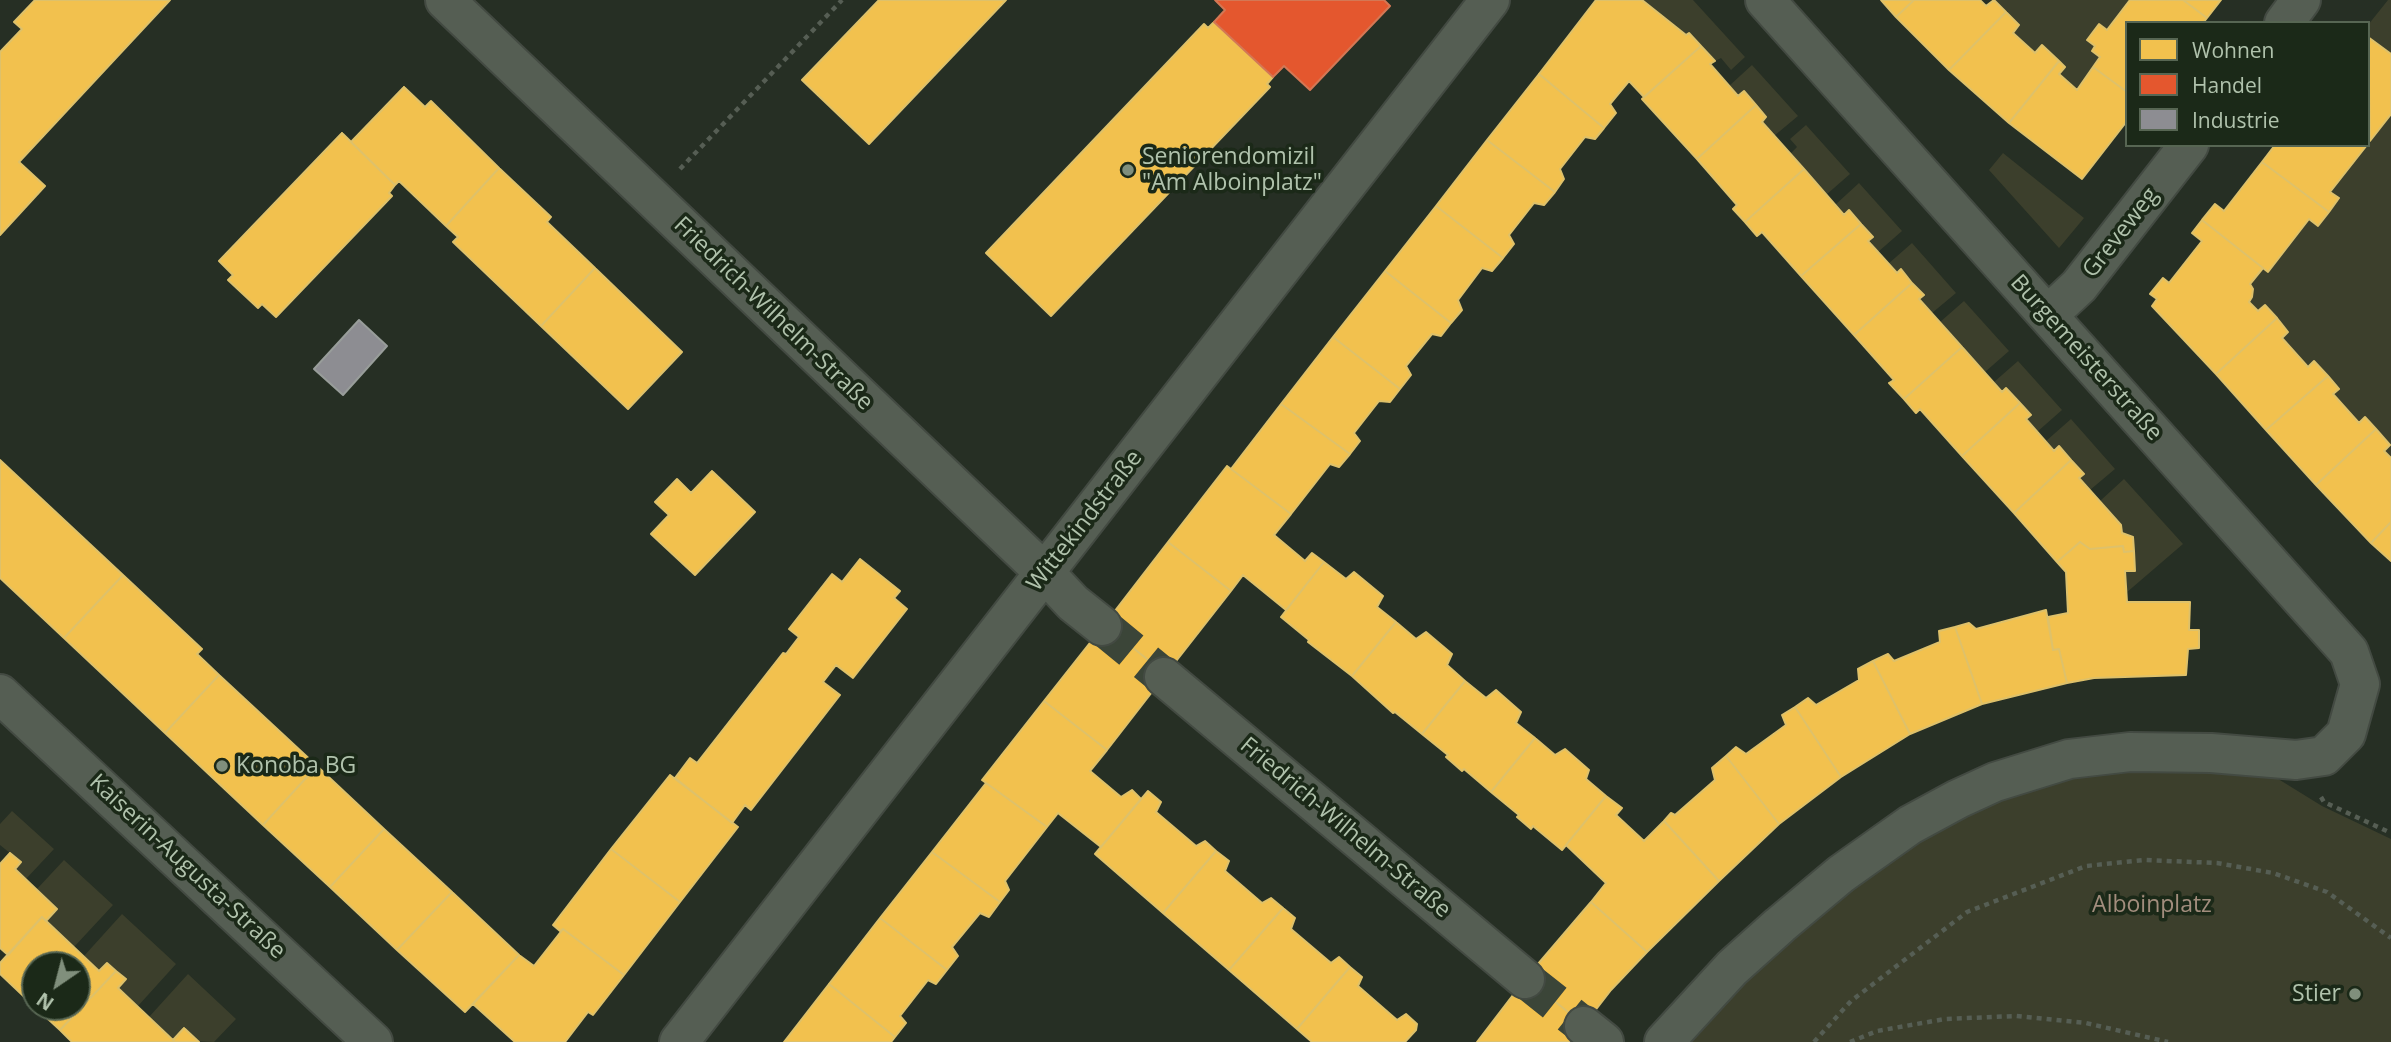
<!DOCTYPE html>
<html>
<head>
<meta charset="utf-8">
<style>
	body { margin:0 }
	#map { position:relative; width:2391px; height:1042px; overflow:hidden; background:#262f24; font-family:"Open Sans",sans-serif }
	canvas { display:block }
	.legend { position:absolute; left:2125px; top:21px; width:245px; height:126px; box-sizing:border-box; background:#1b2918; border:2px solid #576653; margin:0; padding:9px 12px; list-style:none; font-size:21px; color:#b0c2ac }
	.legend li { display:flex; align-items:center; gap:14px; height:35px }
	.legend b { width:35px; border:2px solid #576653 }
	.north { position:absolute; left:21px; top:951px; width:70px; height:70px; box-sizing:border-box; background:#1b2918; border:2px solid #576653; border-radius:50%; rotate:215deg; font-size:19px; font-weight:700; line-height:28px; text-align:center; color:#b0c2ac }
	.north::after { content:''; display:block; margin:auto; width:24px; height:32px; background:#808f7c; clip-path:polygon(50% 0,100% 100%,50% 72%,0 100%) }
</style>
</head>
<body>
<div id="map">
<canvas width="2391" height="1042"></canvas>
<ul class="legend">
<li><b style="height:19px;background:#f2c14e"></b>Wohnen</li>
<li><b style="height:19px;background:#e4572e"></b>Handel</li>
<li><b style="height:19px;background:#8d8d92"></b>Industrie</li>
</ul>
<div class="north">N</div>
</div>
<script>
const ctx = document.querySelector('canvas').getContext('2d');
ctx.lineJoin = 'round';
function fill(path, color) { ctx.fillStyle = color; ctx.fill(path, 'evenodd'); }
const toPath = rows => new Path2D(rows.map(r => 'M' + r).join(''));
function strokePath(path, color, width, dash) { ctx.strokeStyle = color; ctx.lineWidth = width; ctx.lineCap = dash ? 'butt' : 'round'; ctx.setLineDash(dash || []); ctx.stroke(path); }
function drawText(font, color, halo, rows, align = 'center') {
  ctx.font = font + ' "Open Sans",sans-serif'; ctx.lineWidth = 7; ctx.setLineDash([]); ctx.textBaseline = 'middle'; ctx.strokeStyle = halo; ctx.fillStyle = color; for (const [text, x, y, turn = 0] of rows) {
    ctx.save(); ctx.translate(x, y); ctx.rotate((+turn || 0) * Math.PI / 180); ctx.textAlign = isNaN(turn) ? turn : align; if (halo) ctx.strokeText(text, 0, 0); ctx.fillText(text, 0, 0); ctx.restore();
  }
}
fill(toPath([
	[1642,0,1693,0,1745,57,1731,70,1721,58,1715,61,1689,33,1686,35],
	[1994,0,2130,0,2092,51,2100,57,2077,90,2059,74,2064,66,2042,45,2035,53,2013,33,2019,25],
	[2388,0,2391,0,2391,54,2368,37,2368,25],
	[1752,65,1798,116,1774,136,1762,122,1766,117,1744,92,1738,96,1729,86],
	[2391,114,2391,458,2384,451,2390,445,2365,417,2359,423,2333,394,2339,389,2328,376,2314,361,2308,367,2282,338,2288,332,2277,318,2258,311,2249,302,2252,297,2253,289,2250,284,2263,268,2268,272,2309,219,2318,226,2339,198,2330,192],
	[1806,125,1850,174,1826,195,1790,154,1797,147,1790,139],
	[2003,153,2084,218,2059,248,1989,170],
	[1859,183,1902,231,1878,252,1849,211,1844,215,1835,205],
	[1912,243,1956,293,1932,313,1919,299,1924,295,1901,270,1897,273,1888,264],
	[1964,301,2009,351,1985,372,1940,322],
	[2018,361,2062,410,2037,432,2026,419,2030,415,2006,389,2002,392,1994,382],
	[2071,419,2115,469,2090,490,2079,478,2084,474,2060,446,2054,451,2046,441],
	[2124,479,2183,544,2126,593,2125,571,2135,571,2122,533,2121,525,2100,501],
	[2162,766,2275,777,2322,806,2391,839,2391,1042,1681,1042,1785,938,1954,814,2074,775],
	[12,811,54,849,25,880,15,869,21,862,0,845,0,824],
	[64,860,113,905,74,947,46,921,56,909,36,890],
	[122,914,176,964,138,1006,118,988,126,979,108,963,99,971,84,956],
	[188,974,236,1019,214,1042,173,1040,149,1017]
]), '#3c3f2c');
const homes = toPath([
	[35,0,170,0,19,162,45,186,0,235,0,52,22,29,14,22,35,0],
	[879,0,1006,0,869,144,802,80,879,0],
	[1596,0,1642,0,1686,35,1689,33,1701,46,1644,97,1629,81,1610,104,1616,113,1604,128,1539,74,1596,0],
	[1881,0,1914,0,1896,17,1881,0],
	[1914,0,1980,0,1986,6,1994,0,2006,12,1949,70,1896,17,1914,0],
	[2130,0,2183,0,2207,18,2203,23,2127,23,2127,92,2093,67,2100,57,2092,51,2095,46,2087,40,2099,24,2107,30,2130,0],
	[2183,0,2221,0,2207,18,2183,0],
	[2006,12,2019,25,2013,33,2035,53,2042,45,2059,61,2009,123,1949,70,2006,12],
	[1214,22,1273,77,1267,84,1270,87,1051,316,986,253,1204,24,1208,28,1214,22],
	[2368,37,2391,54,2391,114,2370,141,2368,37],
	[1701,46,1715,61,1710,64,1738,96,1744,91,1756,105,1697,159,1642,99,1701,46],
	[2059,61,2065,67,2059,74,2077,90,2093,67,2127,92,2127,121,2082,179,2009,123,2059,61],
	[1539,74,1604,128,1595,139,1585,137,1560,169,1564,179,1555,192,1487,140,1539,74],
	[404,87,425,107,431,101,499,168,446,226,399,181,395,185,351,142,404,87],
	[1756,105,1766,117,1762,122,1804,169,1745,222,1733,209,1737,205,1697,159,1756,105],
	[342,133,395,185,389,193,392,196,276,317,262,304,258,308,228,280,233,275,219,261,342,133],
	[1487,140,1555,192,1544,205,1534,203,1509,235,1514,244,1503,258,1436,206,1487,140],
	[2275,145,2367,145,2330,192,2339,198,2329,212,2262,162,2275,145],
	[2262,162,2329,212,2318,226,2309,219,2268,272,2202,220,2215,204,2224,211,2262,162],
	[499,168,551,217,547,222,595,268,541,326,453,242,458,237,446,226,499,168],
	[1804,169,1844,215,1849,210,1861,224,1801,276,1762,232,1757,236,1745,222,1804,169],
	[1436,206,1503,258,1492,271,1482,268,1458,300,1462,310,1451,323,1385,271,1436,206],
	[2202,220,2263,268,2250,284,2253,289,2252,297,2249,302,2258,311,2265,305,2277,318,2216,374,2152,306,2157,299,2150,294,2163,278,2169,283,2202,241,2192,233,2202,220],
	[1861,224,1873,237,1868,241,1878,252,1897,273,1901,269,1912,283,1854,335,1801,276,1861,224],
	[595,268,682,352,628,409,541,326,595,268],
	[1385,271,1451,323,1441,336,1432,334,1406,366,1411,375,1400,389,1333,337,1385,271],
	[1912,283,1924,295,1919,299,1962,347,1904,399,1889,383,1894,380,1854,335,1912,283],
	[2277,318,2288,332,2282,338,2308,367,2314,361,2328,376,2266,430,2216,374,2277,318],
	[1333,337,1400,389,1390,402,1379,401,1354,433,1360,441,1350,454,1281,404,1333,337],
	[1962,347,2002,392,2006,388,2020,403,1962,456,1920,409,1916,413,1904,399,1962,347],
	[2328,376,2339,389,2333,394,2359,423,2365,417,2376,429,2316,485,2266,430,2328,376],
	[2020,403,2031,415,2026,419,2054,451,2059,446,2071,460,2014,513,1962,456,2020,403],
	[1281,404,1350,454,1339,467,1330,464,1291,514,1231,469,1281,404],
	[2376,429,2390,445,2384,451,2391,458,2391,522,2371,543,2316,485,2376,429],
	[0,460,123,575,64,638,0,578,0,460],
	[2071,460,2084,474,2079,478,2121,525,2122,533,2133,537,2134,551,2124,552,2123,546,2090,549,2080,542,2057,562,2014,513,2071,460],
	[1227,466,1291,514,1274,535,1305,561,1312,553,1324,562,1286,610,1243,575,1231,591,1168,542,1227,466],
	[712,471,755,512,695,575,651,534,669,515,655,502,677,479,691,493,712,471],
	[2391,522,2391,561,2371,543,2391,522],
	[1168,542,1231,591,1166,674,1104,625,1168,542],
	[2080,542,2090,549,2123,546,2124,552,2134,551,2135,571,2125,571,2127,602,2190,602,2189,630,2199,630,2199,648,2188,649,2186,675,2094,678,2067,683,2059,649,2053,650,2048,617,2068,613,2066,572,2057,562,2080,542],
	[860,559,900,591,894,598,907,609,853,678,836,665,823,682,840,695,751,810,745,805,732,823,675,778,690,758,697,763,783,653,786,654,799,637,789,629,832,574,842,582,860,559],
	[1324,562,1346,579,1354,572,1383,596,1377,607,1396,622,1352,676,1308,642,1309,640,1281,617,1324,562],
	[123,575,202,649,197,654,219,675,165,733,64,638,123,575],
	[2046,610,2053,650,2059,649,2067,683,1982,704,1955,627,1969,623,1976,629,2046,610],
	[1396,622,1416,639,1426,632,1452,654,1447,665,1465,681,1422,734,1395,712,1393,713,1352,676,1396,622],
	[1104,625,1166,674,1107,750,1044,701,1104,625],
	[1955,627,1982,704,1910,734,1873,661,1888,654,1894,661,1940,642,1939,631,1955,627],
	[1873,661,1910,734,1841,777,1795,707,1808,698,1816,705,1859,680,1858,669,1873,661],
	[219,675,317,766,263,825,165,733,219,675],
	[1465,681,1486,698,1496,690,1521,712,1516,723,1535,738,1491,792,1464,769,1462,771,1446,757,1448,755,1422,734,1465,681],
	[1044,701,1107,750,1090,771,1121,797,1132,790,1141,799,1101,847,1058,813,1047,827,982,780,1044,701],
	[1795,707,1841,777,1779,824,1726,756,1736,747,1746,754,1786,725,1782,715,1795,707],
	[1535,738,1555,755,1565,749,1589,770,1586,779,1606,796,1562,850,1533,826,1531,829,1517,817,1519,815,1491,792,1535,738],
	[1726,756,1779,824,1719,881,1664,821,1671,813,1675,815,1715,780,1712,768,1726,756],
	[317,766,384,829,330,887,263,825,317,766],
	[670,775,738,827,680,902,611,849,670,775],
	[986,783,1047,827,1005,881,1009,890,1000,902,932,852,986,783],
	[1148,791,1161,802,1156,812,1196,846,1205,841,1216,851,1163,913,1095,854,1148,791],
	[1606,796,1622,808,1616,815,1644,841,1664,821,1719,881,1647,952,1591,902,1606,883,1566,845,1606,796],
	[384,829,452,892,397,950,330,887,384,829],
	[611,849,680,902,624,975,563,929,560,931,553,925,611,849],
	[1216,851,1229,861,1225,871,1262,903,1271,898,1283,908,1229,970,1163,913,1216,851],
	[932,852,1000,902,989,917,980,913,952,947,958,956,947,970,880,918,932,852],
	[10,853,21,862,15,869,57,909,46,921,42,917,8,955,0,948,0,864,10,853],
	[452,892,519,955,465,1012,397,950,452,892],
	[1591,902,1647,952,1611,990,1584,1025,1526,978,1591,902],
	[1283,908,1295,918,1291,929,1331,963,1339,957,1350,967,1297,1029,1229,970,1283,908],
	[42,917,99,971,107,963,116,971,60,1030,35,1007,77,1007,77,965,35,965,35,1007,0,974,0,963,42,917],
	[880,918,947,970,936,984,928,980,900,1016,906,1023,895,1037,829,984,880,918],
	[563,929,624,975,593,1015,588,1012,565,1042,515,1042,473,1004,519,955,534,966,563,929],
	[1350,967,1362,977,1358,986,1397,1020,1406,1014,1417,1024,1416,1030,1405,1042,1312,1042,1297,1029,1350,967],
	[116,971,126,979,118,988,175,1042,72,1042,60,1030,116,971],
	[1526,978,1584,1025,1570,1042,1477,1042,1526,978],
	[829,984,895,1037,891,1042,784,1042,829,984],
	[184,1028,199,1042,175,1042,173,1040,184,1028]
]);
fill(homes, '#f2c14e');
strokePath(homes, '#dec16a', 2);
const shops = toPath([
	[1215,0,1384,0,1390,6,1310,90,1284,66,1273,77,1214,22,1225,10,1215,0]
]);
fill(shops, '#e4572e');
strokePath(shops, '#d47754', 2);
const industry = toPath([
	[359,320,387,346,343,395,314,369,359,320]
]);
fill(industry, '#8d8d92');
strokePath(industry, '#989d9a', 2);
strokePath(toPath([
	[1102,626,1164,677],
	[1525,979,1584,1026]
]), '#3b4538', 38, [38, 19]);
const minor = toPath([
	[445,0,1045,573,1073,603,1102,626],
	[2284,23,2301,0],
	[2048,315,2079,286,2189,145],
	[1164,677,1525,979],
	[0,694,373,1042],
	[1584,1026,1604,1042],
	[679,1042,1490,0],
	[1664,1042,1732,968,1780,925,1841,874,1910,825,1958,799,1995,782,2069,759,2130,752,2211,753,2296,760,2324,756,2346,734,2360,684,2349,652,1765,0]
]);
strokePath(minor, '#434a42', 42);
strokePath(toPath([
	[680,169,842,0],
	[2321,797,2324,802,2391,833],
	[1814,1042,1851,1001,1967,912,2086,866,2144,860,2217,863,2273,873,2327,892,2391,938],
	[1850,1042,1877,1031,1945,1019,2016,1016,2086,1023,2168,1042]
]), '#565e54', 4.5, [5, 5]);
strokePath(minor, '#555e53', 38);
for (const [x, y, r, color] of [
	[1128,170,7,"#808f7c"],
	[222,766,7,"#808f7c"],
	[2355,994,7,"#808f7c"]
]) { const dot = new Path2D(); dot.arc(x, y, r, 0, 2 * Math.PI); ctx.fillStyle = color; ctx.fill(dot); strokePath(dot, '#1b2918', 2.5); }
drawText('23px', '#b0c2ac', '#1b2918', [
	["Seniorendomizil",1142,157],
	["\"Am Alboinplatz\"",1142,183],
	["Konoba BG",236,766],
	["Stier",2341,994,"right"]
], 'left');
drawText('23px', '#b0c2ac', '#1b2918', [
	["Greveweg",2121,233,-52],
	["Friedrich-Wilhelm-Straße",773,314,44],
	["Burgemeisterstraße",2086,358,48],
	["Wittekindstraße",1085,521,-52],
	["Friedrich-Wilhelm-Straße",1345,828,40],
	["Kaiserin-Augusta-Straße",187,867,43]
]);
drawText('23px', '#a28d7d', '#1b2918', [
	["Alboinplatz",2152,905]
]);
</script>
</body>
</html>
